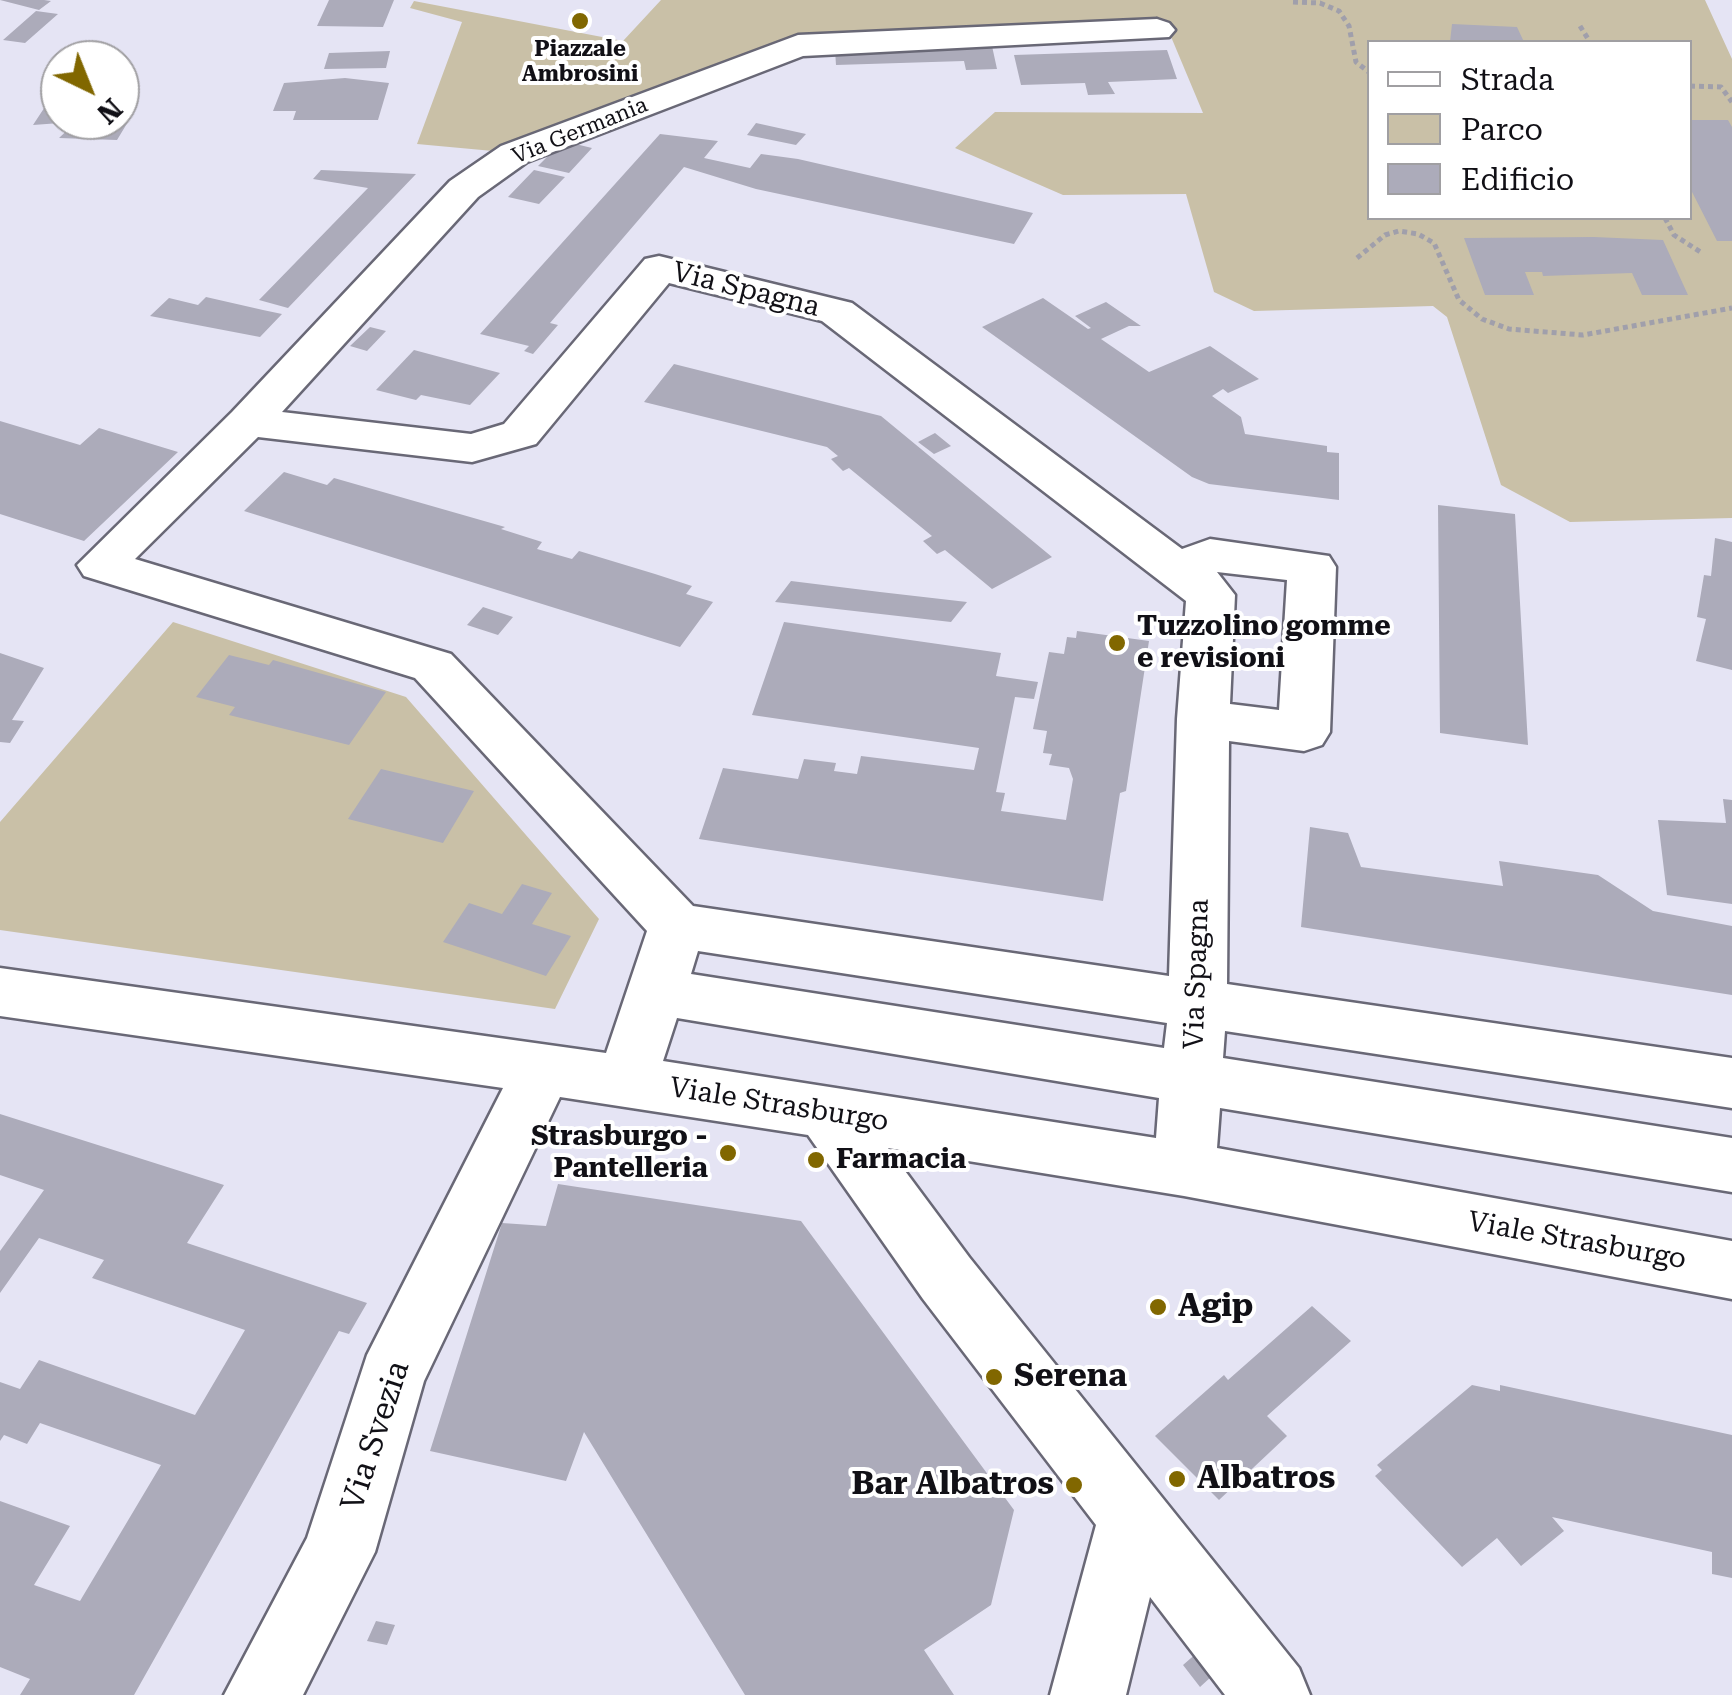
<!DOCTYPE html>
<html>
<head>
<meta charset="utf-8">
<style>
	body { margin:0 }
	#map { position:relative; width:1732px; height:1695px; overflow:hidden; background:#e5e4f4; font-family:"Roboto Serif",serif }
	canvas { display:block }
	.legend { position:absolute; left:1367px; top:40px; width:325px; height:180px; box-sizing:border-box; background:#fff; border:2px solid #a09fa2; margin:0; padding:12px 18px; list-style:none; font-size:30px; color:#111016 }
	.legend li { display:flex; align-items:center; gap:20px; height:50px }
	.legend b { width:50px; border:2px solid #a09fa2 }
	.north { position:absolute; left:40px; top:40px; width:100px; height:100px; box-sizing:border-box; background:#fff; border:2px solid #a09fa2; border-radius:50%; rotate:137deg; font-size:28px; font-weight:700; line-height:40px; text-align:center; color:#111016 }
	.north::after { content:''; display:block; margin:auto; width:35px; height:45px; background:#816700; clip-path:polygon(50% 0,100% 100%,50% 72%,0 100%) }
</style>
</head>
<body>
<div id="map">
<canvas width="1732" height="1695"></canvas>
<ul class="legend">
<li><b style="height:12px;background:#fff"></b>Strada</li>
<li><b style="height:28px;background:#c9c0a7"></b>Parco</li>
<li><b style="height:28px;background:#acabba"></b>Edificio</li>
</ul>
<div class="north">N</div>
</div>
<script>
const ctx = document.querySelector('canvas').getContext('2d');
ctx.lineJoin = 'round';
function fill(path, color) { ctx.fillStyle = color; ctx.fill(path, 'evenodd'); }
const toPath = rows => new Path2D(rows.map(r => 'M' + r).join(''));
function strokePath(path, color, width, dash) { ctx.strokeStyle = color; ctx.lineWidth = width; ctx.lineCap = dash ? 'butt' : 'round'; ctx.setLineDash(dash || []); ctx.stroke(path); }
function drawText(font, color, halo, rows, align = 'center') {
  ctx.font = font + ' "Roboto Serif",serif'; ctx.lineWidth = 8; ctx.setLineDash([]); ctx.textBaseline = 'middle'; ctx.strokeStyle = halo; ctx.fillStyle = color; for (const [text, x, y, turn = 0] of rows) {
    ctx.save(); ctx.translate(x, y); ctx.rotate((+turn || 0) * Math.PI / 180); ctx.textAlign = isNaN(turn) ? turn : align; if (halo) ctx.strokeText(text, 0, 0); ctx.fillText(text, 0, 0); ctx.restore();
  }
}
fill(toPath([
	[661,0,1705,0,1732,59,1732,518,1570,522,1501,485,1447,317,1433,306,1254,311,1214,292,1186,194,1063,195,955,148,995,112,1203,113,1164,20,811,35,493,151,417,144,462,22,410,8,414,1,623,41],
	[1370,42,1690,42,1690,218,1370,218],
	[173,622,406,697,599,919,555,1009,0,930,0,822]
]), '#c9c0a7');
fill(toPath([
	[0,0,44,0,51,1,39,10],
	[329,0,394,0,383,27,317,26],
	[36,11,58,14,25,43,3,40],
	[1452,24,1517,27,1524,42,1450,42],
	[992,46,997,69,966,70,964,61,836,65,835,50],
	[1167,50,1177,79,1108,82,1115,94,1088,95,1085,83,1021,85,1014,55],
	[390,51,386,68,324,69,329,53],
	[345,78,389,83,378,120,293,120,296,111,273,111,284,83],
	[60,84,60,123,33,125],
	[120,105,137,107,117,140,59,138,78,120,120,120],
	[1690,120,1728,120,1732,127,1732,241,1717,241,1690,188],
	[756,123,806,134,796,145,747,135],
	[660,134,718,141,704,158,750,168,761,154,798,159,1033,213,1014,244,756,189,684,167,550,323,558,325,533,354,524,351,529,346,480,334],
	[563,141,592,148,569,173,538,166],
	[321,170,416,174,288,308,259,300,368,188,313,179],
	[534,170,565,177,539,204,508,197],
	[1594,237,1663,240,1688,295,1642,295,1632,273,1543,276,1542,272,1525,272,1534,295,1485,295,1464,238],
	[206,297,263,310,282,314,260,337,150,316,169,298,198,305],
	[1043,298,1088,329,1091,328,1075,316,1106,302,1141,326,1129,326,1101,339,1149,372,1210,346,1259,379,1228,393,1223,389,1212,396,1241,417,1245,434,1327,446,1327,452,1339,453,1339,500,1209,484,1192,477,982,327],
	[370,327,386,331,367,351,350,346],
	[414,350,500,373,470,405,421,395,416,400,376,390],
	[674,364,881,416,1052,557,992,589,945,550,937,554,923,541,932,536,849,468,843,471,831,459,838,456,827,447,644,402],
	[0,421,80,445,99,428,178,452,84,541,0,514],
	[935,433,951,446,934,454,918,442],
	[284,472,327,485,334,478,505,527,501,529,542,542,537,549,572,559,579,551,655,574,692,586,686,594,713,602,680,647,244,511],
	[1438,505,1515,514,1528,745,1440,733],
	[1715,538,1732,542,1732,670,1696,661,1706,619,1697,617,1704,575,1711,576],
	[791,581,880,592,967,602,951,622,775,602],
	[483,607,513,617,498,635,467,625],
	[784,622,1001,653,996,676,1038,682,1034,699,1015,697,996,792,1005,793,1001,811,1066,820,1073,779,1069,768,1049,765,1052,754,1043,753,1047,731,1033,729,1049,652,1064,654,1067,637,1076,638,1077,631,1149,641,1126,791,1120,793,1103,901,699,839,723,768,798,779,804,759,836,763,834,771,857,774,861,756,974,770,979,748,752,715],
	[0,653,44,668,12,720,24,721,10,743,0,742],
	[229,655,269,665,273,660,386,692,349,745,229,715,235,707,196,697],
	[381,769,474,791,443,843,348,819],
	[1723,799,1732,800,1732,904,1667,895,1658,820,1726,823],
	[1310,827,1348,833,1361,867,1503,886,1499,861,1598,875,1653,911,1732,926,1732,995,1301,927],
	[522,884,552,893,532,924,571,936,546,976,443,942,469,903,502,914],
	[0,1114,224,1185,187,1243,367,1303,349,1334,339,1331,134,1695,20,1695,30,1679,0,1667,0,1501,70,1526,34,1585,80,1601,161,1465,40,1423,27,1444,4,1435,0,1441,0,1382,20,1389,39,1360,195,1415,245,1330,92,1278,104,1260,39,1238,0,1293,0,1251,44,1190,0,1175],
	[558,1184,801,1221,1014,1510,991,1605,924,1650,954,1695,745,1695,584,1432,566,1481,430,1451,502,1223,546,1226],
	[1312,1306,1351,1341,1267,1416,1287,1436,1219,1500,1155,1436,1224,1375,1228,1380],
	[1472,1385,1500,1391,1500,1385,1732,1435,1732,1578,1712,1574,1712,1552,1552,1517,1564,1531,1521,1566,1497,1538,1462,1567,1375,1476,1382,1470,1377,1465],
	[376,1621,395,1625,387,1645,367,1641],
	[1206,1645,1224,1665,1200,1687,1183,1665]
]), '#acabba');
const minor = toPath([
	[1157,19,1169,23,1175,30,1169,37,803,56,527,162,478,197,282,412,471,434,504,424,645,259,659,256,852,303,1182,549,1210,539,1329,556,1336,567,1330,732,1322,745,1304,751,1229,741,1227,984,1732,1058,1732,1108,1225,1031,1223,1058,1732,1138,1732,1192,1220,1108,1217,1148,1732,1241,1732,1299,1184,1196,888,1148,969,1257,1299,1668,1310,1695,1225,1695,1150,1597,1126,1695,1050,1695,1096,1525,923,1299,808,1135,560,1097,424,1381,375,1552,303,1695,224,1695,307,1538,367,1355,503,1088,0,1016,0,968,606,1053,647,931,415,678,84,576,77,565,232,412,450,181,501,146,798,35,1157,19],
	[669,283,822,321,1186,601,1177,719,1169,976,693,906,451,654,135,559,258,437,472,462,536,444,669,283],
	[1217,572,1287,580,1279,710,1230,704,1235,595,1217,572],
	[698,951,1167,1023,1164,1048,691,974,698,951],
	[677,1018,1159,1098,1156,1138,663,1061,677,1018]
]);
strokePath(minor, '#696876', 5);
strokePath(toPath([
	[1293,2,1320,3,1339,11,1349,26,1356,62,1370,73],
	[1580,26,1590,42],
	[1690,86,1721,87,1732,102],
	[1665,218,1674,235,1702,253],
	[1357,258,1385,235,1399,231,1418,234,1434,243,1459,300,1482,319,1509,329,1583,335,1732,308]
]), '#a09fab', 5, [5, 4]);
fill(minor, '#fff');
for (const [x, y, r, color] of [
	[580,21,10,"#816700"],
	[1117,643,10,"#816700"],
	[728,1153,10,"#816700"],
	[816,1160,10,"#816700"],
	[1158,1307,10,"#816700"],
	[994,1377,10,"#816700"],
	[1177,1479,10,"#816700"],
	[1074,1485,10,"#816700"]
]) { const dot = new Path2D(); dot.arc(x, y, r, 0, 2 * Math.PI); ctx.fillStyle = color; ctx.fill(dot); strokePath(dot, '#fff', 4); }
drawText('bold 22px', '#111016', '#fff', [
	["Piazzale",580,50],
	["Ambrosini",580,75]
]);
drawText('22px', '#111016', '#fff', [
	["Via Germania",580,131,-22]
]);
drawText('28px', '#111016', '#fff', [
	["Via Spagna",746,290,14],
	["Via Spagna",1197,974,-88],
	["Viale Strasburgo",779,1105,9],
	["Viale Strasburgo",1577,1241,10]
]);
drawText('bold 28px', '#111016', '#fff', [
	["Tuzzolino gomme",1137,627],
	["e revisioni",1137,659],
	["Strasburgo -",708,1137,"right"],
	["Pantelleria",708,1169,"right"],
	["Farmacia",836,1160]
], 'left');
drawText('bold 32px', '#111016', '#fff', [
	["Agip",1178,1307],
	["Serena",1014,1377],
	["Albatros",1197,1479],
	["Bar Albatros",1054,1485,"right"]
], 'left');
drawText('32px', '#111016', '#fff', [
	["Via Svezia",376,1436,-72]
]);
</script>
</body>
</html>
